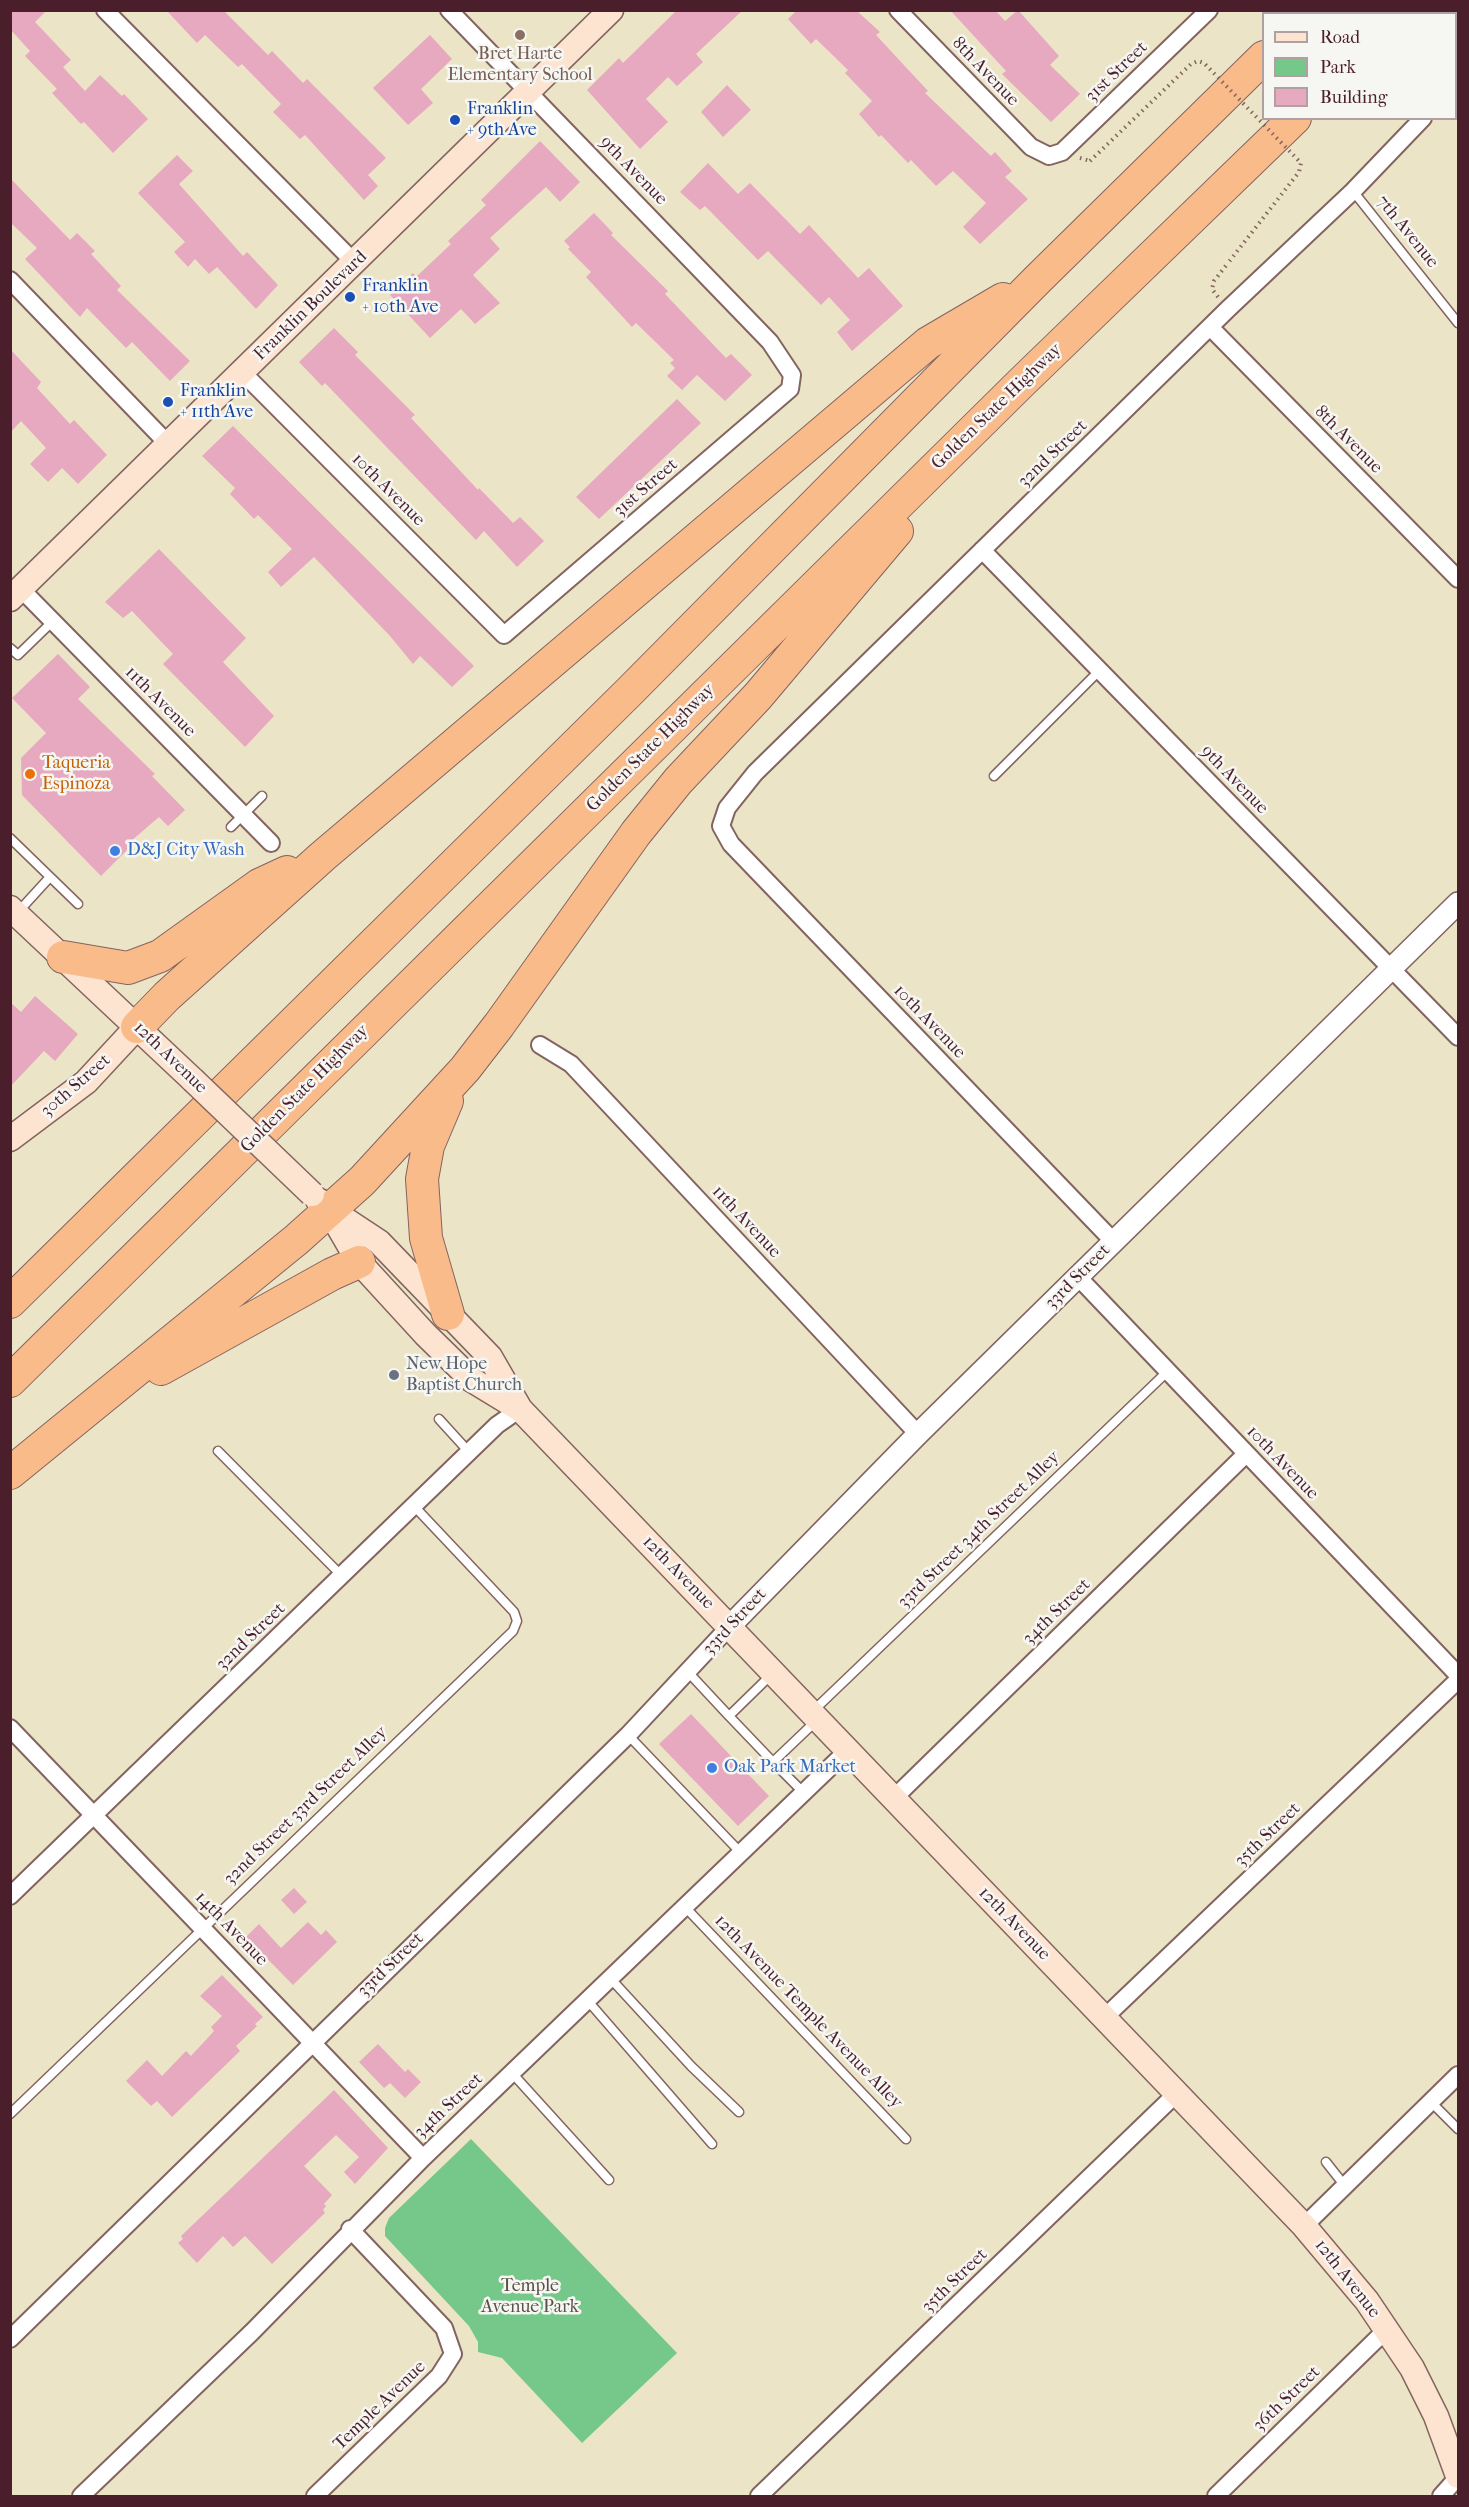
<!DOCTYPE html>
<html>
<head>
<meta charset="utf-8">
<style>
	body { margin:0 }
	#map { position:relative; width:1469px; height:2507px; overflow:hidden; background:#ece4c6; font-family:"IM FELL French Canon",serif }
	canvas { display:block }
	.frame { position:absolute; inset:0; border:12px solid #4a1f2b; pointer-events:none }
	.legend { position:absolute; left:1262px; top:12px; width:195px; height:108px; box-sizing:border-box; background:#f6f6f2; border:2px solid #b1a0a2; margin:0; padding:8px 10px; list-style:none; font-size:18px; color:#4a1f2b }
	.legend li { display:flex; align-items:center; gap:12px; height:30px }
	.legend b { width:30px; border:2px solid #b1a0a2 }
</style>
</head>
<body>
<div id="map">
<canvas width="1469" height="2507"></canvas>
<div class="frame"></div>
<ul class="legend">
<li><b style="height:8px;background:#fde4d1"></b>Road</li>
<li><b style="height:16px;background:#75c78a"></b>Park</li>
<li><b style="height:16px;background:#e6a9c0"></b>Building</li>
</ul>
</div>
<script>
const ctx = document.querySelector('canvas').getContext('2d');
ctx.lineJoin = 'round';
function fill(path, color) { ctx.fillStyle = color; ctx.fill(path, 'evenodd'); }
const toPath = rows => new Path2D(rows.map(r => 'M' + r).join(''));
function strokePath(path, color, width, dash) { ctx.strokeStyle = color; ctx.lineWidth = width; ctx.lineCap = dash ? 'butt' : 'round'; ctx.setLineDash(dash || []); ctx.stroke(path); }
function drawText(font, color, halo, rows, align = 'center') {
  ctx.font = font + ' "IM FELL French Canon",serif'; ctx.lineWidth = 5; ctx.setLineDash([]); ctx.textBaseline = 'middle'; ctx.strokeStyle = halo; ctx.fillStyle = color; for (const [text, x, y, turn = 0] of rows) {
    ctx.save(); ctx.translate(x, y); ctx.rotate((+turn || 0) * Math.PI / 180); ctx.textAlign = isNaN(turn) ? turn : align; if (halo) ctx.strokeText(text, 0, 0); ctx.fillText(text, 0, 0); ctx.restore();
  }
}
fill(toPath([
	[471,2139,677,2353,582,2443,502,2358,478,2352,478,2342,469,2326,385,2236,385,2228,389,2218]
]), '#75c78a');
fill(toPath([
	[10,10,47,10,35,22,71,60,63,67,85,91,100,75,122,96,124,94,148,119,113,153,84,122,81,124,52,93,57,89,25,56,30,51,10,29],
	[166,10,223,10,268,55,272,51,303,83,307,79,386,158,368,175,378,186,364,200,305,135,300,139,273,112,281,104,242,64,238,67,205,35,197,43],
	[677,10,743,10,696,54,703,62,677,86,668,77,646,99,668,122,640,149,587,90,619,58,623,63],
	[797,10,857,11,880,32,876,35,928,91,925,93,991,156,995,152,1012,171,1005,177,1028,199,980,244,963,227,986,203,953,171,936,186,911,160,908,163,881,135,879,137,859,114,872,101,845,73,848,70,816,39,811,44,788,19],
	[950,10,995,10,1005,21,1018,10,1059,56,1050,65,1080,94,1051,122,1002,74,1006,71],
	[430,35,452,59,421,89,433,103,408,125,373,88],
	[727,85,751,110,723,137,701,112],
	[540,141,580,182,560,202,546,187,490,238,500,249,473,275,500,303,475,324,461,309,430,338,390,295,413,273,416,277,451,244,448,241,486,205,481,200],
	[177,155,193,171,179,184,243,256,247,252,278,285,256,309,217,267,209,274,195,259,188,267,174,252,185,242,138,193],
	[708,163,738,194,750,183,800,234,809,225,858,278,869,268,903,306,852,351,837,332,850,320,829,297,821,305,768,251,758,260,705,206,700,210,680,192],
	[10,178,70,240,77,233,95,251,91,254,121,286,117,290,190,361,170,381,132,342,126,348,87,308,80,317,25,259,37,248,10,222],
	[594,213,613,233,611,235,668,291,665,294,726,358,731,354,752,375,725,401,697,375,682,390,667,376,675,368,670,363,674,360,636,323,632,327,586,277,591,272,568,249,570,247,564,241],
	[334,328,358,352,355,355,415,415,411,418,478,490,479,488,513,523,520,517,544,541,517,567,484,531,476,540,325,383,322,386,299,362],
	[10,349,41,382,37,388,70,424,74,420,107,455,78,484,62,468,48,482,30,464,46,448,21,421,10,433],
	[677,399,701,423,599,519,576,497],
	[233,426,474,666,452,687,420,656,413,664,390,636,314,557,281,587,268,572,292,549,258,515,254,519,230,494,235,488,202,456],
	[159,549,246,638,223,662,274,716,245,747,163,664,173,654,132,611,123,618,105,602],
	[58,654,90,687,78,699,155,774,152,776,185,810,168,826,159,817,131,841,134,843,101,876,22,795,21,758,46,733,12,698],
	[35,996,78,1034,55,1061,44,1051,10,1087,10,1002,21,1012],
	[691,1714,769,1796,738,1826,659,1744],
	[294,1888,307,1902,294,1914,281,1900],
	[308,1922,321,1935,326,1930,337,1942,293,1985,246,1937,259,1924,281,1948],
	[222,1975,263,2017,255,2024,257,2026,236,2046,240,2051,172,2117,157,2101,151,2106,126,2081,147,2060,162,2076,186,2051,191,2056,214,2031,211,2027,222,2016,200,1996],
	[378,2044,405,2072,408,2069,421,2082,405,2098,390,2083,384,2088,359,2062],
	[334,2090,388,2148,355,2184,344,2172,359,2157,336,2135,304,2166,332,2195,324,2204,326,2206,323,2210,325,2213,272,2264,245,2236,233,2247,223,2236,197,2263,178,2243,183,2239,181,2236]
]), '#e6a9c0');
const service = toPath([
	[1353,191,1458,323],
	[10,648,18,655,53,621],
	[994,776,1099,671],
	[231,827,262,796],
	[10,838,78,904],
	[18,912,50,877],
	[439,1419,469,1452],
	[218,1451,342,1576],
	[688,1672,729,1716],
	[773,1673,729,1716,773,1762,816,1721],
	[813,1711,1168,1371],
	[628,1735,742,1854],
	[773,1762,804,1793],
	[686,1908,906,2139],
	[611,1979,691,2066,739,2112],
	[588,2001,712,2144],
	[512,2073,609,2180],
	[1431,2102,1458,2129],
	[10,2114,513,1631,517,1621,514,1612,414,1506],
	[1326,2162,1345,2186]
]);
const minor = toPath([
	[105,10,355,263],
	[898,10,1031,147,1049,156,1062,152,1209,10],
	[1456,85,1458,82],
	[10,280,169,445],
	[1210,327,1458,579],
	[243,373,504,635,790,389,792,375,770,342,449,10],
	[982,550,1458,1037],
	[21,589,271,843],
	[540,1045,571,1064,918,1434],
	[1114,1242,731,844,721,826,727,808,755,773,1228,309,1353,191,1423,118],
	[1078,1277,1458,1675],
	[10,1728,423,2158],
	[894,1798,1246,1454],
	[10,1896,497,1425,520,1409],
	[1104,2018,1458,1680],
	[1304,2226,1458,2075],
	[10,2339,628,1735,730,1626],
	[81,2496,252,2332,423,2158,848,1750],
	[315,2496,439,2376,453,2354,444,2328,350,2229],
	[759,2496,1177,2093],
	[1216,2496,1386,2330],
	[1441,2496,1458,2477]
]);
const tertiary = toPath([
	[730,1626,918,1434,1458,903]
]);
const secondary = toPath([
	[10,599,611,10],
	[10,908,193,1080],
	[10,1139,86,1082,137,1027],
	[318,1200,329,1209,379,1242,490,1357,520,1409,1304,2226,1367,2301,1412,2368,1436,2416,1458,2476],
	[330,1212,359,1262,425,1334,472,1380,518,1408]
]);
const motorway = toPath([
	[1308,14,1311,10],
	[1398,14,1401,10],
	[63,957,128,968,160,956,259,885,287,872],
	[137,1027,167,996,323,856,928,343,1003,299],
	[447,1101,428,1146,422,1179,426,1238,448,1314],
	[10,1302,629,692,1038,279,1264,57],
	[161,1369,332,1274,359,1262],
	[10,1381,1023,381,1295,118],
	[10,1473,296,1240,362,1181,465,1069,499,1025,636,833,678,781,758,696,897,531]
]);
strokePath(service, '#836461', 11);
strokePath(minor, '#836461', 20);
strokePath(tertiary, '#836461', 24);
strokePath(secondary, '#836461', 27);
strokePath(motorway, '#836461', 34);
strokePath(toPath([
	[1080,158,1090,161],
	[1218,297,1212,289,1214,281,1228,263]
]), '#836461', 4, [1.5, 4.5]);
strokePath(service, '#fff', 8);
strokePath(minor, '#fff', 16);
strokePath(tertiary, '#fff', 21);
strokePath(secondary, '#fde4d1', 24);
strokePath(motorway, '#fabb8b', 32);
const secondaryBridge = toPath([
	[193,1080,312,1194]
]);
strokePath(secondaryBridge, '#836461', 27, []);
strokePath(toPath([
	[1090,161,1191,64,1198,61,1204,63,1301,163,1299,172,1228,263]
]), '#836461', 4, [1.5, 4.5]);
strokePath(secondaryBridge, '#fde4d1', 24);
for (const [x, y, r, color] of [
	[520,35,6,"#8d6e63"],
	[455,120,6,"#1a4fb4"],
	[350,297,6,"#1a4fb4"],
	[168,402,6,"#1a4fb4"],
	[30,774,6,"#e8710a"],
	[115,851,6,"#3f7fe0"],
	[394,1375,6,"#6b7280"],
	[712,1768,6,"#3f7fe0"]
]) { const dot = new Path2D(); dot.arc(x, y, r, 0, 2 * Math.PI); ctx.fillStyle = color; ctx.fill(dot); strokePath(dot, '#f6f6f2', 2); }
drawText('18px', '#785e54', '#f6f6f2', [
	["Bret Harte",520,55],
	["Elementary School",520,76]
]);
drawText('18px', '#4a1f2b', '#f6f6f2', [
	["8th Avenue",985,72,46],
	["31st Street",1117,72,-44],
	["9th Avenue",633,171,46],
	["7th Avenue",1407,232,51],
	["Franklin Boulevard",311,306,-44],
	["Golden State Highway",997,407,-44],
	["8th Avenue",1348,440,45],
	["32nd Street",1053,454,-44],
	["31st Street",646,488,-41],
	["10th Avenue",388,490,45],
	["11th Avenue",160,702,45],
	["Golden State Highway",651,748,-45],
	["9th Avenue",1234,780,46],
	["10th Avenue",929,1022,46],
	["12th Avenue",170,1058,44],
	["30th Street",76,1086,-41],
	["Golden State Highway",305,1089,-45],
	["11th Avenue",746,1222,47],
	["33rd Street",1078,1277,-45],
	["10th Avenue",1282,1463,46],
	["33rd Street 34th Street Alley",979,1530,-44],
	["12th Avenue",678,1573,46],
	["34th Street",1057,1612,-44],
	["33rd Street",735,1622,-47],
	["32nd Street",251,1637,-44],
	["32nd Street 33rd Street Alley",306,1806,-44],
	["35th Street",1268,1835,-44],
	["12th Avenue",1014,1924,46],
	["14th Avenue",231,1929,46],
	["33rd Street",391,1965,-44],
	["12th Avenue Temple Avenue Alley",808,2012,46],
	["34th Street",449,2106,-43],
	["12th Avenue",1347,2279,52],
	["35th Street",955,2281,-44],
	["36th Street",1287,2399,-44],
	["Temple Avenue",380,2406,-44]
]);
drawText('18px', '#164399', '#f6f6f2', [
	["Franklin",467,110],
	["+ 9th Ave",467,131],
	["Franklin",362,287],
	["+ 10th Ave",362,308],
	["Franklin",180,392],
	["+ 11th Ave",180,413]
], 'left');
drawText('18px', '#c56008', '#f6f6f2', [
	["Taqueria",42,764],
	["Espinoza",42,785]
], 'left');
drawText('18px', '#366cbe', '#f6f6f2', [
	["D&J City Wash",127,851],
	["Oak Park Market",724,1768]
], 'left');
drawText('18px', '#5b616d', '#f6f6f2', [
	["New Hope",406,1365],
	["Baptist Church",406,1386]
], 'left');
drawText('18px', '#575148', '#f6f6f2', [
	["Temple",530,2287],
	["Avenue Park",530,2308]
]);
</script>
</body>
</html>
